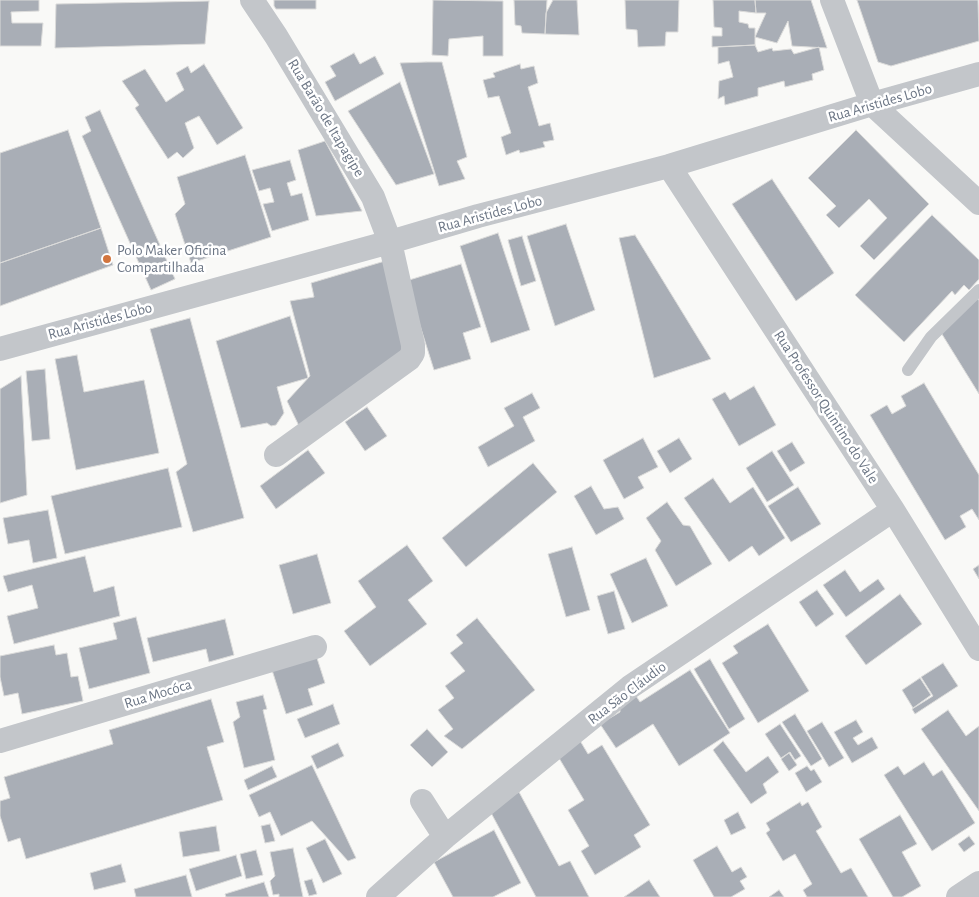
<!DOCTYPE html>
<html>
<head>
<meta charset="utf-8">
<style>
	body { margin:0 }
	canvas { display:block; background:#f9f9f7 }
</style>
</head>
<body>
<canvas width="979" height="897"></canvas>
<script>
const ctx = document.querySelector('canvas').getContext('2d');
ctx.lineJoin = 'round';
function fill(path, color) { ctx.fillStyle = color; ctx.fill(path, 'evenodd'); }
const toPath = rows => new Path2D(rows.map(r => 'M' + r).join(''));
function strokePath(path, color, width, dash) { ctx.strokeStyle = color; ctx.lineWidth = width; ctx.lineCap = dash ? 'butt' : 'round'; ctx.setLineDash(dash || []); ctx.stroke(path); }
function drawText(font, color, halo, rows, align = 'center') {
  ctx.font = font + ' "Alegreya Sans",sans-serif'; ctx.lineWidth = 5; ctx.setLineDash([]); ctx.textBaseline = 'middle'; ctx.strokeStyle = halo; ctx.fillStyle = color; for (const [text, x, y, turn = 0] of rows) {
    ctx.save(); ctx.translate(x, y); ctx.rotate((+turn || 0) * Math.PI / 180); ctx.textAlign = isNaN(turn) ? turn : align; if (halo) ctx.strokeText(text, 0, 0); ctx.fillText(text, 0, 0); ctx.restore();
  }
}
const building = toPath([
	[0,0,39,0,39,11,11,12,12,23,43,23,41,46,0,46,0,0],
	[274,0,316,0,316,9,276,9,274,6,274,0],
	[433,0,503,1,503,56,483,56,483,36,449,39,448,56,432,55,433,0],
	[514,0,547,0,545,34,522,33,521,26,515,25,514,0],
	[553,0,577,0,579,35,545,34,546,13,553,0],
	[625,0,679,0,678,32,666,32,665,46,638,47,637,30,626,29,625,0],
	[713,0,755,0,756,13,739,11,739,22,748,24,749,28,755,28,755,45,712,47,712,36,722,36,722,28,714,27,713,0],
	[755,0,811,0,827,48,792,46,788,21,777,43,755,37,766,13,756,13,755,0],
	[857,0,978,0,979,41,891,66,878,62,857,0],
	[209,1,205,44,55,48,56,4,209,1],
	[755,45,758,52,772,48,773,51,791,49,794,54,819,47,824,70,812,74,813,80,785,87,784,81,758,88,758,96,725,105,724,96,718,99,719,81,733,77,729,61,718,64,718,47,755,45],
	[354,53,360,64,375,56,384,74,335,101,325,82,336,76,330,66,354,53],
	[426,62,442,62,467,157,457,161,465,179,439,186,400,63,426,62],
	[204,64,243,128,217,145,199,116,185,123,194,148,183,158,177,152,168,159,135,108,139,105,122,81,145,69,166,102,184,90,176,73,188,66,191,73,204,64],
	[520,64,521,69,534,66,538,83,528,87,539,126,550,123,554,140,543,142,545,147,520,153,519,150,506,155,501,137,511,133,499,96,488,98,483,80,495,77,493,73,520,64],
	[400,82,434,174,396,185,348,111,400,82],
	[100,110,175,279,151,290,82,136,91,131,85,117,100,110],
	[68,130,101,228,0,263,0,153,68,130],
	[856,130,929,204,874,260,860,246,887,218,869,199,839,228,826,215,836,206,808,178,856,130],
	[325,141,362,211,316,216,298,150,325,141],
	[245,155,271,237,191,263,175,214,185,204,177,177,245,155],
	[290,160,296,180,287,183,291,196,302,193,309,220,272,231,263,204,274,202,270,188,259,191,252,170,290,160],
	[772,179,834,273,796,301,732,204,772,179],
	[932,215,979,260,979,279,969,290,964,285,955,295,952,291,904,342,855,295,932,215],
	[566,224,595,310,555,326,527,236,566,224],
	[101,228,113,265,0,306,0,263,101,228],
	[498,233,530,330,491,343,460,246,498,233],
	[635,235,711,359,654,378,619,238,635,235],
	[522,236,536,281,521,286,508,240,522,236],
	[385,261,408,357,299,426,287,401,310,376,290,301,314,297,311,283,385,261],
	[461,264,481,327,463,333,471,359,434,370,406,281,461,264],
	[974,297,979,300,979,394,940,331,974,297],
	[290,316,308,378,277,387,284,413,276,425,271,426,267,423,241,428,216,341,290,316],
	[190,318,244,518,193,532,176,472,187,464,150,329,190,318],
	[77,355,84,392,144,380,159,453,76,470,55,359,77,355],
	[45,369,50,439,32,441,26,371,45,369],
	[21,376,27,495,0,503,0,389,21,376],
	[924,383,979,475,979,520,972,509,960,516,966,527,945,540,870,415,887,405,892,414,906,406,901,396,924,383],
	[754,386,776,425,739,446,712,399,725,392,730,400,754,386],
	[532,393,540,408,523,417,535,441,488,467,478,447,514,426,504,408,532,393],
	[367,407,387,436,365,451,345,422,367,407],
	[643,438,658,467,638,477,644,488,624,499,603,460,643,438],
	[679,438,692,459,670,473,657,451,679,438],
	[792,442,805,463,790,472,777,451,792,442],
	[308,450,325,473,276,509,260,486,308,450],
	[772,451,794,485,767,502,746,468,772,451],
	[533,463,557,492,466,567,442,538,533,463],
	[168,468,182,527,65,554,51,496,168,468],
	[713,478,730,503,753,487,785,538,759,556,752,546,729,562,684,498,713,478],
	[591,486,604,509,618,507,624,519,596,535,574,496,591,486],
	[798,487,821,524,791,542,768,506,798,487],
	[667,502,683,525,690,526,712,564,676,586,655,550,661,541,646,518,667,502],
	[48,510,57,558,33,563,29,540,8,544,3,518,48,510],
	[407,545,433,581,408,600,427,624,370,666,344,631,376,607,358,581,407,545],
	[572,547,590,610,566,617,548,554,572,547],
	[317,554,331,603,293,614,279,565,317,554],
	[85,556,94,592,114,586,120,616,14,644,7,616,38,608,32,585,8,592,3,576,85,556],
	[646,558,668,606,632,623,610,574,646,558],
	[979,565,979,579,973,569,979,565],
	[845,570,860,592,878,579,885,589,846,617,823,585,845,570],
	[817,590,834,614,816,627,799,602,817,590],
	[614,591,625,629,608,634,597,596,614,591],
	[900,594,922,624,866,665,845,636,900,594],
	[136,617,150,673,89,689,79,648,117,639,113,623,136,617],
	[477,618,535,690,462,749,444,736,453,729,438,710,454,698,445,686,465,671,450,653,463,643,456,635,477,618],
	[225,619,234,655,209,662,206,649,153,662,147,638,225,619],
	[768,624,809,691,758,723,722,663,738,653,733,646,768,624],
	[54,645,56,655,67,653,71,677,78,676,83,701,22,714,18,693,4,696,0,677,0,656,54,645],
	[316,655,325,683,308,689,313,705,286,714,272,670,316,655],
	[710,659,745,719,729,729,694,669,710,659],
	[943,663,958,686,915,714,912,709,933,696,921,677,943,663],
	[690,670,730,733,679,766,653,724,616,748,600,724,620,712,620,706,636,696,640,702,690,670],
	[920,678,931,695,913,708,902,690,920,678],
	[263,695,267,709,263,710,275,760,244,768,233,722,240,717,236,702,263,695],
	[211,699,224,742,207,747,223,800,26,859,20,838,8,842,0,816,0,801,10,798,4,777,113,744,109,730,211,699],
	[333,704,340,724,305,738,297,719,333,704],
	[948,710,966,736,979,726,979,811,921,729,948,710],
	[795,714,822,759,811,766,782,722,795,714],
	[856,720,863,732,853,738,858,745,872,737,878,748,852,763,834,732,856,720],
	[822,722,844,758,829,767,807,731,822,722],
	[780,724,801,756,795,760,790,752,781,758,765,734,780,724],
	[427,729,448,752,432,767,410,745,427,729],
	[579,739,588,754,602,745,650,825,634,835,641,847,595,875,581,851,589,846,568,810,584,800,556,753,579,739],
	[723,741,746,772,768,756,779,772,763,784,767,793,751,804,713,750,723,741],
	[338,743,344,756,317,769,311,756,338,743],
	[789,753,797,765,789,771,781,759,789,753],
	[924,762,933,776,942,770,975,823,932,851,884,775,898,766,904,775,924,762],
	[312,765,356,858,348,861,312,821,281,836,270,812,259,817,249,795,312,765],
	[272,766,277,777,248,790,244,780,272,766],
	[807,766,811,771,814,769,822,782,806,792,795,773,807,766],
	[519,792,559,866,570,861,589,897,536,897,489,809,519,792],
	[800,802,802,806,808,802,822,827,816,831,841,873,851,868,868,897,807,897,803,890,812,884,795,854,783,861,766,833,770,830,766,823,800,802],
	[738,812,746,828,731,835,724,820,738,812],
	[900,815,917,844,902,852,921,886,902,897,893,897,859,839,900,815],
	[270,824,275,841,265,843,261,826,270,824],
	[216,826,220,851,183,857,179,832,216,826],
	[494,830,521,883,493,897,453,897,434,862,494,830],
	[969,836,975,844,964,852,958,844,969,836],
	[325,839,342,874,323,883,306,848,325,839],
	[717,846,732,872,741,867,747,877,740,881,745,889,731,897,714,897,693,860,717,846],
	[293,848,303,897,279,897,279,894,273,895,270,881,275,876,270,852,293,848],
	[256,850,263,875,246,879,240,854,256,850],
	[236,855,242,876,196,891,189,869,236,855],
	[121,864,126,882,94,890,90,873,121,864],
	[186,875,192,897,136,897,134,889,186,875],
	[312,879,317,894,309,896,304,881,312,879],
	[649,880,660,897,624,897,649,880],
	[264,882,269,897,226,897,225,894,264,882],
	[779,890,784,897,769,897,779,890]
]);
fill(building, '#a9aeb6');
strokePath(building, '#dbdbda', 1);
strokePath(toPath([
	[908,370,931,337,979,290]
]), '#c3c6ca', 12);
strokePath(toPath([
	[252,0,276,36,373,197,390,242,413,345,413,353,409,359,276,455],
	[832,0,872,104,979,203],
	[669,166,893,510,979,649],
	[0,349,390,242,478,216,669,166,872,104,979,74],
	[0,741,315,647],
	[422,801,445,837],
	[378,897,445,837,630,687,893,510],
	[958,897,979,883]
]), '#c3c6ca', 24);
for (const [x, y, r, color] of [
	[107,259,5,"#d2753e"]
]) { const dot = new Path2D(); dot.arc(x, y, r, 0, 2 * Math.PI); ctx.fillStyle = color; ctx.fill(dot); strokePath(dot, '#fff', 2); }
drawText('15px', '#6c7685', '#fff', [
	["Rua Aristides Lobo",880,103,-16],
	["Rua Barão de Itapagipe",326,118,59],
	["Rua Aristides Lobo",490,214,-15],
	["Rua Aristides Lobo",100,321,-15],
	["Rua Professor Quintino do Vale",826,407,57],
	["Rua São Cláudio",627,693,-37],
	["Rua Mocóca",158,694,-17]
]);
drawText('15px', '#6c7685', '#fff', [
	["Polo Maker Oficina",117,250],
	["Compartilhada",117,267]
], 'left');
</script>
</body>
</html>
